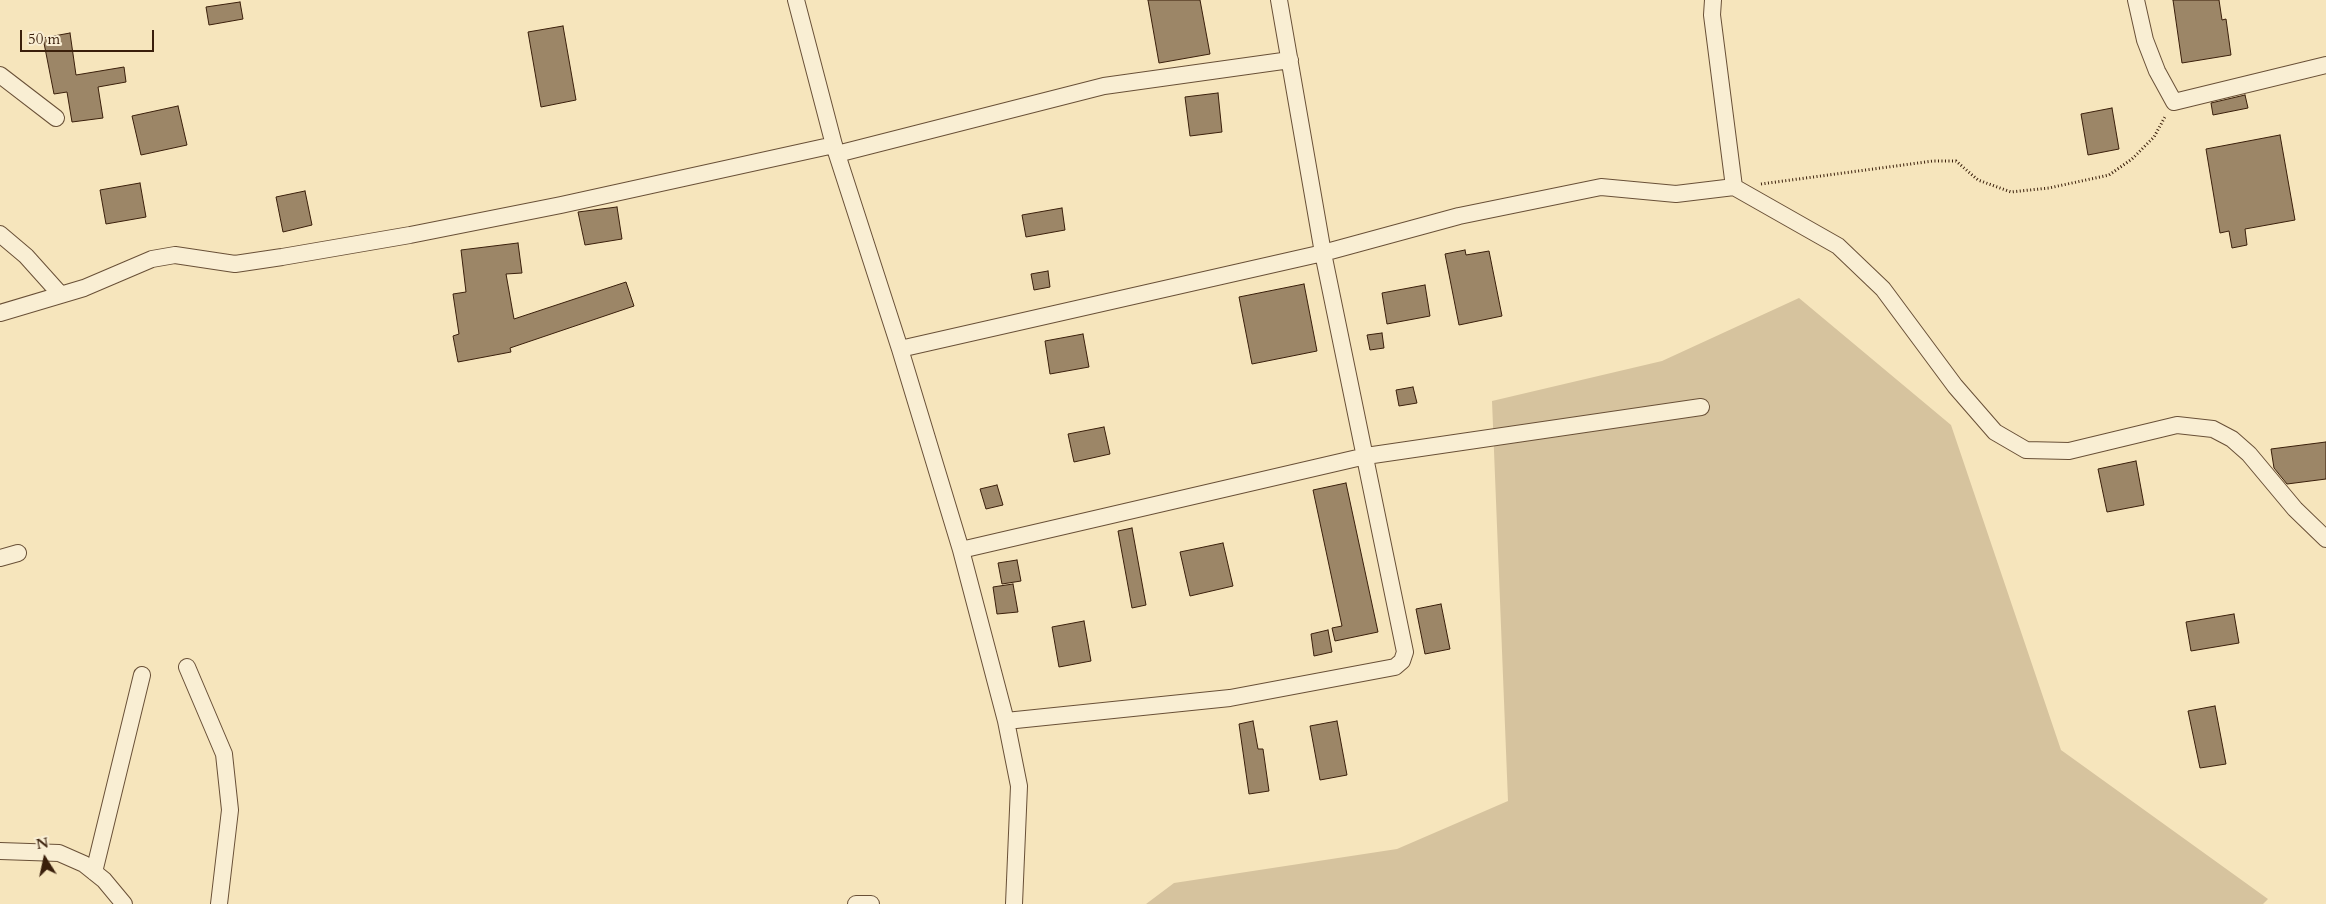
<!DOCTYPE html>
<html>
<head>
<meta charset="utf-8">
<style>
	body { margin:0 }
	#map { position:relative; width:2326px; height:904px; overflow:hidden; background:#f6e5bc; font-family:Cardo,serif }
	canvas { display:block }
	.north { position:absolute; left:20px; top:834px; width:50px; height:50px; -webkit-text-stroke:4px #f9eed3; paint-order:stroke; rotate:350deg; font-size:14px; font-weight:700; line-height:20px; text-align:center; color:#3a1f0b }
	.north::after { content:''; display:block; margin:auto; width:18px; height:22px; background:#3a1f0b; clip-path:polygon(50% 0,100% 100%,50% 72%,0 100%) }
	.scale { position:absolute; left:20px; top:30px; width:134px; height:22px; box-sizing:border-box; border:2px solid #3a1f0b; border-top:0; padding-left:6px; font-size:15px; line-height:18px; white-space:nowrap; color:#3a1f0b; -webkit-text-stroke:4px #f9eed3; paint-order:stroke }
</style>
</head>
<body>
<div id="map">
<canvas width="2326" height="904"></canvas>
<div class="north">N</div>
<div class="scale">50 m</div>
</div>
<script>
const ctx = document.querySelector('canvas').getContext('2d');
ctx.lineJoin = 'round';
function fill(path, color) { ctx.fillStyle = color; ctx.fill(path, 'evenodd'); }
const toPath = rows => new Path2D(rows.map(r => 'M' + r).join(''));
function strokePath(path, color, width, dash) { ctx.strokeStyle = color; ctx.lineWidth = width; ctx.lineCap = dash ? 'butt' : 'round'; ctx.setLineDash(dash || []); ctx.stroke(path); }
fill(toPath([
	[1799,298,1951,425,2061,750,2268,899,2263,904,1146,904,1174,883,1397,849,1508,801,1492,401,1662,361]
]), '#d6c39e');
const building = toPath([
	[1148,0,1200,0,1210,54,1159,63,1148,0],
	[2173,0,2219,0,2222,20,2226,19,2231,55,2182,63,2173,0],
	[240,2,243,19,209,25,206,7,240,2],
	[563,26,576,100,541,107,528,32,563,26],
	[70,33,76,75,124,67,126,82,98,87,103,118,72,122,67,92,54,94,43,38,70,33],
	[1218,93,1222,132,1190,136,1185,97,1218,93],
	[2245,95,2248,108,2213,115,2211,103,2245,95],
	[178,106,187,145,141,155,132,116,178,106],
	[2112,108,2119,149,2088,155,2081,114,2112,108],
	[2280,135,2295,220,2245,229,2247,245,2232,248,2229,231,2220,233,2206,149,2280,135],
	[140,183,146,217,106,224,100,190,140,183],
	[305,191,312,225,283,232,276,197,305,191],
	[617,207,622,239,585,245,578,212,617,207],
	[1062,208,1065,230,1026,237,1022,215,1062,208],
	[518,243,522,273,506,274,514,319,626,282,634,306,510,348,511,352,458,362,453,336,459,334,453,294,466,292,461,250,518,243],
	[1465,250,1466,255,1489,251,1502,316,1459,325,1445,254,1465,250],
	[1048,271,1050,287,1034,290,1031,274,1048,271],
	[1304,284,1317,351,1252,364,1239,297,1304,284],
	[1425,285,1430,316,1387,324,1382,293,1425,285],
	[1382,333,1384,348,1370,350,1367,335,1382,333],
	[1083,334,1089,367,1050,374,1045,341,1083,334],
	[1413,387,1417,403,1399,406,1396,390,1413,387],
	[1104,427,1110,454,1074,462,1068,434,1104,427],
	[2326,442,2326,479,2287,484,2274,468,2271,449,2326,442],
	[2136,461,2144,505,2107,512,2098,469,2136,461],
	[1346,483,1378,632,1335,641,1332,628,1342,626,1313,490,1346,483],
	[997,485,1003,505,986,509,980,489,997,485],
	[1132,528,1146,605,1132,608,1118,531,1132,528],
	[1223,543,1233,586,1190,596,1180,552,1223,543],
	[1017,560,1021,581,1002,584,998,563,1017,560],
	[1013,584,1018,612,997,614,993,587,1013,584],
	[1441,604,1450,649,1425,654,1416,609,1441,604],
	[2234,614,2239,643,2191,651,2186,622,2234,614],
	[1084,621,1091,661,1059,667,1052,627,1084,621],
	[1328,630,1332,652,1314,656,1311,634,1328,630],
	[2215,706,2226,764,2200,768,2188,711,2215,706],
	[1253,721,1258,749,1263,749,1269,791,1249,794,1239,724,1253,721],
	[1337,721,1347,775,1320,780,1310,726,1337,721]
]);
fill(building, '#9c8667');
strokePath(building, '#3a1f0b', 1);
const street = toPath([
	[796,0,834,145,900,349,961,550,1006,721,1019,786,1014,904],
	[1713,0,1712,15,1734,187],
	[2136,0,2145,40,2157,71,2174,102,2326,65],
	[0,75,56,118],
	[837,154,1104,86,1290,60],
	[0,234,26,256,61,295],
	[0,313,84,288,152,259,175,255,235,264,282,257,410,235,561,205,834,145],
	[900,349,1323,253,1459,216,1601,187,1676,194,1734,187,1838,246,1883,289,1955,386,1995,432,2026,450,2069,451,2177,425,2213,429,2232,439,2249,454,2295,509,2326,539],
	[961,550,1366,456,1701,407],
	[0,558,18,553],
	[187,667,224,754,230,810,219,904],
	[1006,721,1230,698,1395,667,1402,661,1405,652,1323,253,1279,0],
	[0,851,59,853,84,864,104,880,124,904],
	[94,872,142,675],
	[856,904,871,904]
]);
strokePath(street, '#695037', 18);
strokePath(toPath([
	[1761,184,1933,161,1956,161,1978,180,2011,192,2049,188,2109,175,2132,159,2154,137,2166,115]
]), '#3a1f0b', 3, [1, 2.5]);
strokePath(street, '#f9eed3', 16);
</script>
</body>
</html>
